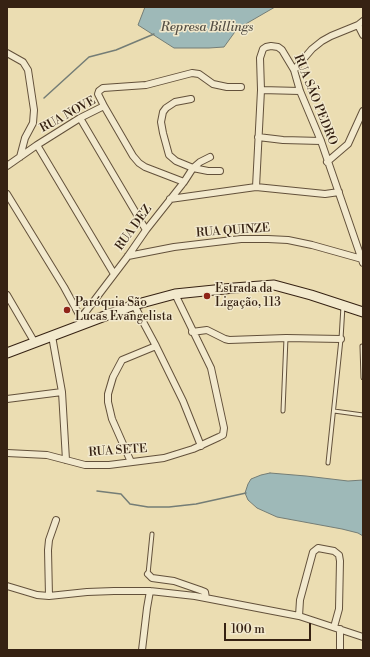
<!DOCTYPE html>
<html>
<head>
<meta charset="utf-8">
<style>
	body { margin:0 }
	#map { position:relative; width:370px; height:657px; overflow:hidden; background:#ebddb2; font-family:"Libre Bodoni",serif }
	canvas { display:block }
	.frame { position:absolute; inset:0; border:8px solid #362213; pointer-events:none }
	.scale { position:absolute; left:224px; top:623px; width:87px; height:18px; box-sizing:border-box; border:2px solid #362213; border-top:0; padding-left:5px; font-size:12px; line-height:14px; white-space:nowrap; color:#362213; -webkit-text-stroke:3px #f2e9cd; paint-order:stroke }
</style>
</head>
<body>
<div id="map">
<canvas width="370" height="657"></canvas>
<div class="frame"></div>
<div class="scale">100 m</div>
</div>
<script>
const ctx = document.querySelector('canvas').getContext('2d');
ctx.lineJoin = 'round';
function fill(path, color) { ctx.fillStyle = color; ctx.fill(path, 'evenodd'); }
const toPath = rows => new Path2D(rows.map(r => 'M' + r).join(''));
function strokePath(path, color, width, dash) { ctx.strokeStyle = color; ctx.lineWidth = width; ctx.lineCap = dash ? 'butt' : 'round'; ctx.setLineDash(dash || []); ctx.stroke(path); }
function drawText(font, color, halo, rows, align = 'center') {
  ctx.font = font + ' "Libre Bodoni",serif'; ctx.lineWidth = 3; ctx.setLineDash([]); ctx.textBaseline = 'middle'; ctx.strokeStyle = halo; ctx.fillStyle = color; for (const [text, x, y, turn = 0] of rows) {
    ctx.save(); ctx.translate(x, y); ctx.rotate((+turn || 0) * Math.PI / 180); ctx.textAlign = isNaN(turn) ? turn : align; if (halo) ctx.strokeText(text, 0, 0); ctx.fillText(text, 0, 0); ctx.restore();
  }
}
const water = toPath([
	[145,7,275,7,237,29,224,47,209,48,174,48,138,25,145,7],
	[270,473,306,476,348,481,363,480,363,536,358,533,342,529,277,517,257,508,248,500,245,493,248,484,251,479,261,475,270,473]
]);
fill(water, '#9eb9b8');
strokePath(water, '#747d76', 1);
strokePath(toPath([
	[44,98,89,57,116,50,154,34],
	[97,491,121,494,130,504,148,507,169,507,196,504,246,493]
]), '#747d76', 1.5);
const lane = toPath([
	[362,346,363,378],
	[283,411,286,338],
	[334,411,363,415],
	[328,463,341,339,343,306],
	[148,574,152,534]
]);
const street = toPath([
	[358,25,363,35],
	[7,53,23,62,28,70,34,110,33,123,25,138,20,157],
	[294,70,312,49,322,41,331,36,358,25,363,21],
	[261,90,300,91],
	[191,99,175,102,166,108,163,112,161,122,163,133,169,155,176,161,193,168,208,171,220,171],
	[104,106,98,94,99,91,103,88,146,85,192,73,199,74,213,84,227,87,241,87],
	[80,118,146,230],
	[258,137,283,140,321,141],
	[37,145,114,274],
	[327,162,348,144,363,111],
	[7,166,37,145,80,118,104,106,133,156,139,163,145,167,184,182],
	[256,187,261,90,260,58,263,49,266,47,271,46,278,47,282,50,294,70,300,91,321,141,363,263],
	[7,194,64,287,81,318,80,320],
	[170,199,256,187,325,194,339,192],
	[128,256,174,247,241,239,268,239,288,240,312,245,362,259],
	[7,295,35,343],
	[134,305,156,346,183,401,201,446],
	[81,318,128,256,146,230,184,182,193,168,200,162,210,157],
	[192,332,207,330,225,339,229,340,286,338,341,339],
	[52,336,62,392,66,460],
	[7,399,62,392],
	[7,453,47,455,85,465,109,465,164,458,193,449,219,437,223,435,224,428,211,368,175,294],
	[131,462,112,419,108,402,108,394,113,377,122,360,156,346],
	[148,574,152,578,174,581,200,590,205,592,206,598],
	[7,586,37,595,49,596,87,592,114,591,150,591,195,596,299,616,363,637],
	[49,596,48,550,49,540,56,520],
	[299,616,300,600,313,552,318,548,334,551,339,555,340,561,339,609,334,627],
	[142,650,147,608,150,591],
	[340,650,340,629]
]);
const secondary = toPath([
	[7,353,134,305,175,294,234,288,274,285,311,295,363,312]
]);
strokePath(lane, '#63513b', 5);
strokePath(street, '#63513b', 8);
strokePath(secondary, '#362213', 11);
strokePath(lane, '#f2e9cd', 3);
strokePath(street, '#f2e9cd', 6);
strokePath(secondary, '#f2e9cd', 9);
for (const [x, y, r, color] of [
	[207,296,4,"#8f2418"],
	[67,310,4,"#8f2418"]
]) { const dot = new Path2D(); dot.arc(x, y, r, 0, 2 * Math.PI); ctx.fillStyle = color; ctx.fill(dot); strokePath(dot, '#f2e9cd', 1.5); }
drawText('12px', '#362213', '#f2e9cd', [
	["RUA SÃO PEDRO",315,100,68],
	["RUA NOVE",68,115,-29],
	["RUA DEZ",134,228,-54],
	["RUA QUINZE",233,231,-4],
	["RUA SETE",118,451,-4]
]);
drawText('12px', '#362213', '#f2e9cd', [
	["Estrada da",215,289],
	["Ligação, 113",215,303],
	["Paróquia São",75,303],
	["Lucas Evangelista",75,317]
], 'left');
drawText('italic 13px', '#554f45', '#f2e9cd', [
	["Represa Billings",207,28]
]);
</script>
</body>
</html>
